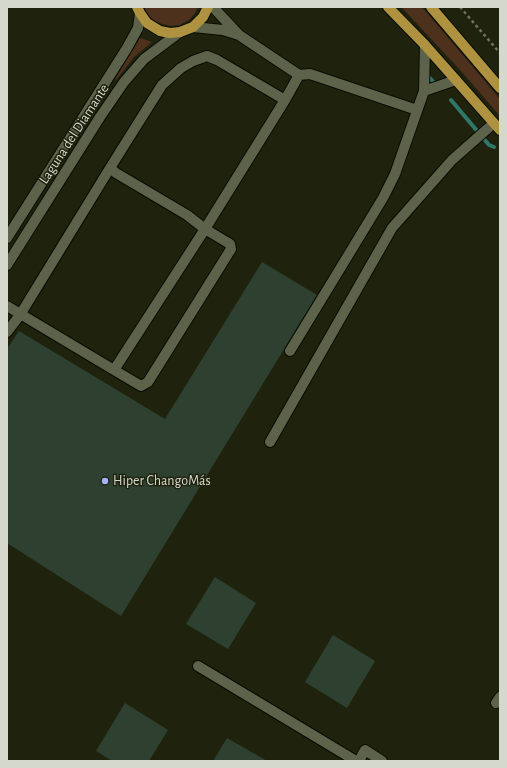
<!DOCTYPE html>
<html>
<head>
<meta charset="utf-8">
<style>
	body { margin:0 }
	#map { position:relative; width:507px; height:768px; overflow:hidden; background:#1f230e; font-family:"Alegreya Sans",sans-serif }
	canvas { display:block }
	.frame { position:absolute; inset:0; border:8px solid #d5d8cc; pointer-events:none }
</style>
</head>
<body>
<div id="map">
<canvas width="507" height="768"></canvas>
<div class="frame"></div>
</div>
<script>
const ctx = document.querySelector('canvas').getContext('2d');
ctx.lineJoin = 'round';
function fill(path, color) { ctx.fillStyle = color; ctx.fill(path, 'evenodd'); }
const toPath = rows => new Path2D(rows.map(r => 'M' + r).join(''));
function strokePath(path, color, width, dash) { ctx.strokeStyle = color; ctx.lineWidth = width; ctx.lineCap = dash ? 'butt' : 'round'; ctx.setLineDash(dash || []); ctx.stroke(path); }
function drawText(font, color, halo, rows, align = 'center') {
  ctx.font = font + ' "Alegreya Sans",sans-serif'; ctx.lineWidth = 3; ctx.setLineDash([]); ctx.textBaseline = 'middle'; ctx.strokeStyle = halo; ctx.fillStyle = color; for (const [text, x, y, turn = 0] of rows) {
    ctx.save(); ctx.translate(x, y); ctx.rotate((+turn || 0) * Math.PI / 180); ctx.textAlign = isNaN(turn) ? turn : align; if (halo) ctx.strokeText(text, 0, 0); ctx.fillText(text, 0, 0); ctx.restore();
  }
}
fill(toPath([
	[144,7,198,7,195,13,189,20,180,25,171,26,162,24,153,20,146,12],
	[401,7,422,7,500,99,500,116,461,71,406,12],
	[140,38,152,42,134,57,116,80,115,79]
]), '#4e311d');
strokePath(toPath([
	[428,76,436,85],
	[451,100,489,145,494,147]
]), '#2f776a', 4);
fill(toPath([
	[262,262,317,295,121,616,7,543,7,349,19,331,165,419],
	[215,577,256,603,228,649,186,624],
	[333,635,375,661,347,708,305,682],
	[125,703,168,730,149,761,112,761,96,751],
	[227,738,267,761,213,761]
]), '#2e4030');
const minor = toPath([
	[213,7,239,35],
	[193,27,223,30,239,35,299,75,310,74,417,110],
	[424,91,456,80],
	[110,168,116,173,187,215,205,229,230,244,231,249,148,382,141,386,114,370],
	[7,238,127,48,138,28,140,13],
	[7,265,100,117,124,82,144,59,180,32],
	[7,306,114,370,205,229,285,100,299,75],
	[7,332,20,315,110,168,162,85,181,68,193,61,207,56,217,60,285,100],
	[290,351,383,198,395,174,424,91,425,45],
	[270,442,392,228,452,160,494,123],
	[198,666,356,761],
	[496,703,500,697],
	[359,761,365,750,382,761]
]);
const major = toPath([
	[137,7,140,13,147,23,160,31,170,33,180,32,193,27,203,17,208,7],
	[388,7,425,45,500,130],
	[431,7,500,88]
]);
strokePath(minor, '#090c00', 12);
strokePath(major, '#090c00', 12);
strokePath(toPath([
	[460,7,500,53]
]), '#6d715f', 2.5, [3, 3]);
strokePath(minor, '#5d624b', 10);
strokePath(major, '#ae9240', 10);
for (const [x, y, r, color] of [
	[105,481,4,"#a2b2fd"]
]) { const dot = new Path2D(); dot.arc(x, y, r, 0, 2 * Math.PI); ctx.fillStyle = color; ctx.fill(dot); strokePath(dot, '#1f230e', 1.5); }
drawText('14px', '#d5d8cc', '#1f230e', [
	["Laguna del Diamante",74,134,-57]
]);
drawText('14px', '#d5d8cc', '#1f230e', [
	["Hiper ChangoMás",113,481]
], 'left');
</script>
</body>
</html>
